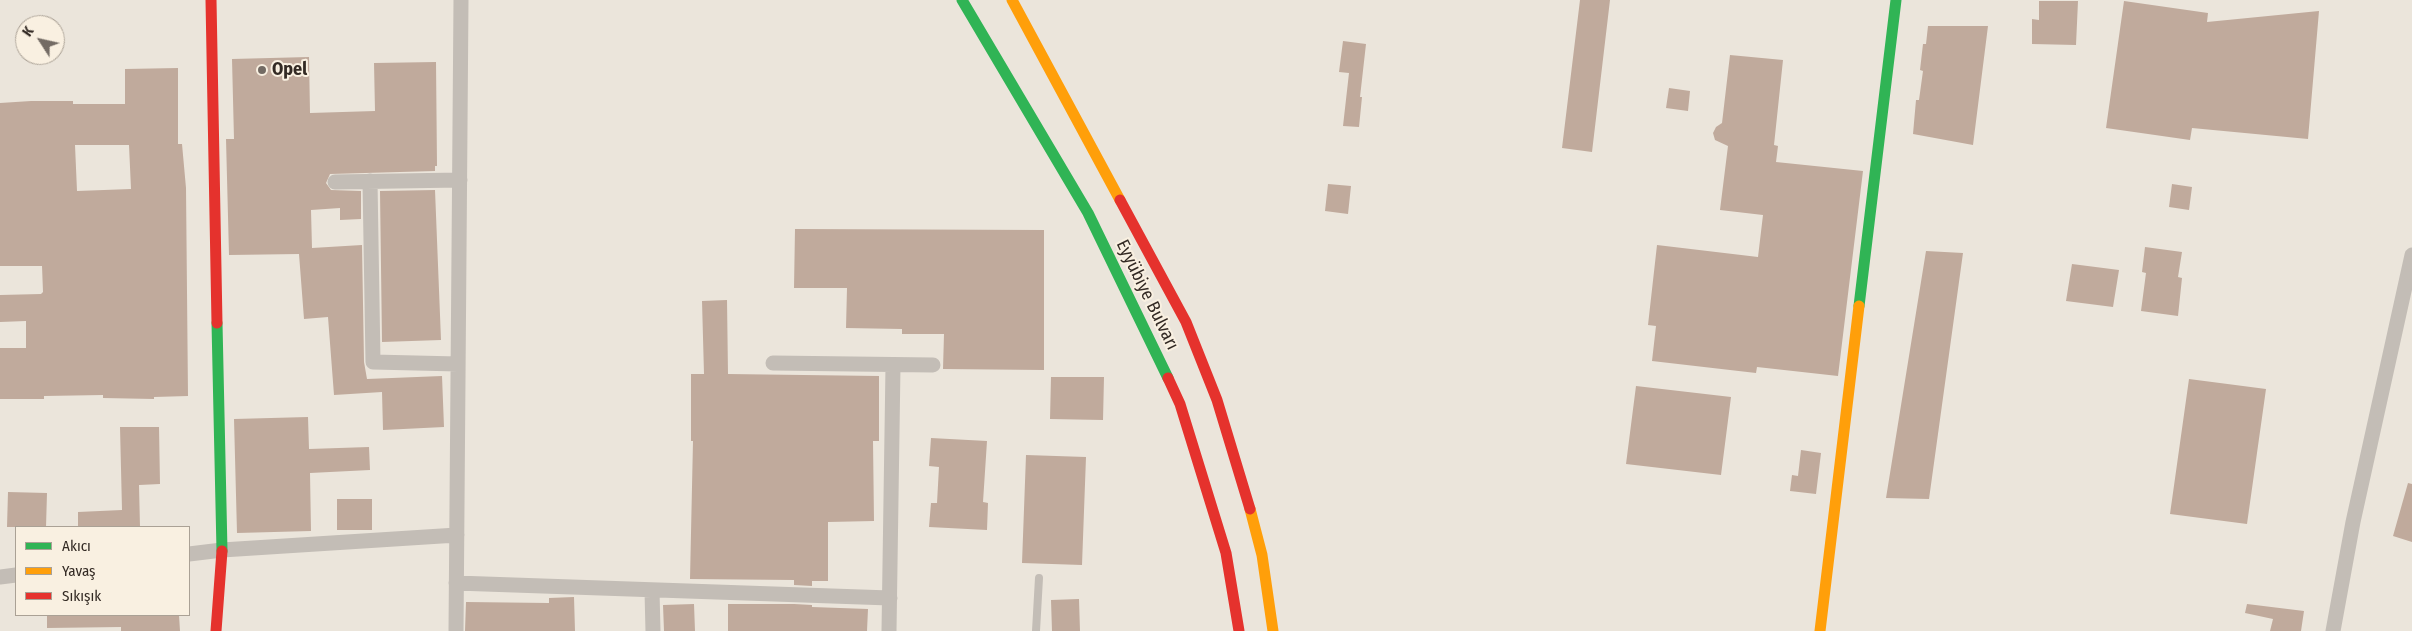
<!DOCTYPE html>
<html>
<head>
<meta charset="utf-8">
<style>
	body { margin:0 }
	#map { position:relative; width:2412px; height:631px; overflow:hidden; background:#ebe5db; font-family:"Fira Sans Condensed",sans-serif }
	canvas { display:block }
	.legend { position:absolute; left:15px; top:526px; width:175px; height:90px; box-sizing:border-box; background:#f9f0e1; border:1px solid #aaa195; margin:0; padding:6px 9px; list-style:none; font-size:15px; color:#332a24 }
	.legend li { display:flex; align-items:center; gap:10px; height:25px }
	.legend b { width:25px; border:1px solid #aaa195 }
	.north { position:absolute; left:15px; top:15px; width:50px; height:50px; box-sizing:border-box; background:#f9f0e1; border:1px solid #aaa195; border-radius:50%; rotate:305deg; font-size:14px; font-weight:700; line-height:20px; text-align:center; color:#332a24 }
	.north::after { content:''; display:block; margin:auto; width:18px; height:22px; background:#736b64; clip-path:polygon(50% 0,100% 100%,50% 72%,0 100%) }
</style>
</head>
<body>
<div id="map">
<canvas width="2412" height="631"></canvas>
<ul class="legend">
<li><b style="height:6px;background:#30b455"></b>Akıcı</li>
<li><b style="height:6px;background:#ff9f0a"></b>Yavaş</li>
<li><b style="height:6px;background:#e5322d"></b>Sıkışık</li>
</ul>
<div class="north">K</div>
</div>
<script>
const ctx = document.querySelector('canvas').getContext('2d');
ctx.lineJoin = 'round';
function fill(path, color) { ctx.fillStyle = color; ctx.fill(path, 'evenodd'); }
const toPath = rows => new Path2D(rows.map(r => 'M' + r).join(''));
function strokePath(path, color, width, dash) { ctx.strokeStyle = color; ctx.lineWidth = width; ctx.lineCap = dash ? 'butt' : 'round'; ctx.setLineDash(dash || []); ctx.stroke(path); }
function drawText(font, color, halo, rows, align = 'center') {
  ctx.font = font + ' "Fira Sans Condensed",sans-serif'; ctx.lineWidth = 4; ctx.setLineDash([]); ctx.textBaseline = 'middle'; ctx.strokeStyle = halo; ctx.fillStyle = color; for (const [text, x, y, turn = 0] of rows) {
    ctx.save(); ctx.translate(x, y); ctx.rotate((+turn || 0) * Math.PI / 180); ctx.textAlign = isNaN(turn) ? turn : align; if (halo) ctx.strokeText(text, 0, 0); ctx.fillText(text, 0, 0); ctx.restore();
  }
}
fill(toPath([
	[1580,0,1610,0,1592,152,1562,148],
	[2039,1,2078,1,2076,45,2032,44,2032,19,2039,20],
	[2124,1,2208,13,2207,22,2319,11,2308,139,2192,128,2190,140,2106,128],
	[1928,26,1988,26,1973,145,1913,134,1916,100,1919,100,1923,71,1920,70,1923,44,1926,44],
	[1343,41,1366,44,1360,97,1362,97,1359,127,1343,126,1349,73,1339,72],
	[1730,55,1783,60,1774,145,1778,146,1776,162,1863,171,1838,376,1757,367,1756,373,1652,361,1656,326,1648,325,1657,245,1758,257,1763,215,1720,210,1728,146,1715,140,1713,133,1716,127,1722,123],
	[309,57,310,113,375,111,374,63,436,62,437,166,435,166,435,171,330,174,326,183,331,190,361,191,361,219,340,220,340,208,311,210,312,248,362,245,364,362,367,379,442,376,444,427,383,430,382,392,334,395,328,317,304,319,299,254,229,255,226,139,234,139,232,59],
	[178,68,178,144,182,144,186,188,188,396,154,397,154,399,103,398,103,395,44,396,44,399,0,399,0,348,26,348,26,321,0,322,0,295,41,294,43,292,42,266,0,266,0,103,31,101,73,101,73,104,125,104,125,69],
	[75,145,129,145,131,189,77,191],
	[1669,88,1690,91,1688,111,1666,108],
	[1328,184,1351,186,1348,214,1325,211],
	[2172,184,2192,187,2189,210,2169,207],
	[435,190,441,340,382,342,380,191],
	[795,229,1044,230,1044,370,943,369,944,334,902,334,902,329,846,328,847,288,794,288],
	[2145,247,2182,252,2178,277,2182,278,2178,316,2141,311,2146,273,2142,272],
	[1926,251,1963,253,1929,499,1886,498],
	[2072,264,2119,270,2113,307,2066,301],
	[727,300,728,374,879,376,879,441,873,441,874,521,828,522,828,581,812,581,812,586,794,585,794,580,690,579,693,441,691,441,691,374,704,374,702,301],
	[1051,377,1104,377,1103,420,1050,419],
	[2189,379,2266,389,2247,524,2170,514],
	[1636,386,1731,397,1721,475,1626,464],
	[308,417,309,449,369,447,370,470,310,473,311,531,237,533,234,419],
	[120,427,159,427,160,484,139,485,140,527,78,527,78,512,122,510],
	[931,438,987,441,983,502,988,503,987,530,929,527,931,503,937,503,939,467,929,466],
	[1801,450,1821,453,1816,494,1790,491,1792,475,1798,476],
	[1026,455,1086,457,1082,565,1022,563],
	[2408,483,2412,484,2412,542,2393,536],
	[8,492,47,493,46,527,7,527],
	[337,499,372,499,372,530,337,530],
	[574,597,575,631,465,631,466,602,549,603,549,598],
	[1079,599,1080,631,1052,631,1051,600],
	[694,604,695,631,664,631,663,605],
	[728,604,794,604,812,605,812,607,868,609,867,631,728,631],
	[2247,604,2304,611,2301,631,2270,631,2273,619,2245,613],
	[47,615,179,615,180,631,121,631,121,627,47,628]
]), '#c0aa9c');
strokePath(toPath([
	[1036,631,1039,578]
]), '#c3bdb6', 8);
strokePath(toPath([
	[370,181,373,362,458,364],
	[335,182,460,180],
	[773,363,933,365],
	[189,554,222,550,457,535],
	[0,577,16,575],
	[456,583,890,598],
	[652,591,653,631],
	[456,631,461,0],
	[889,631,893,366],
	[2333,631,2353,522,2412,255]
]), '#c3bdb6', 15);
strokePath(toPath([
	[962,0,1088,213,1168,378],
	[1859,306,1896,0],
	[217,323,222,551]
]), '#30b455', 11);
strokePath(toPath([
	[1012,0,1120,200],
	[1250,509,1262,555,1273,631],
	[1820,631,1859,306]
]), '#ff9f0a', 11);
strokePath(toPath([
	[211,0,217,323],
	[1120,200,1186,322,1217,400,1250,509],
	[1168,378,1180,404,1226,553,1239,631],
	[216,631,222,551]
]), '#e5322d', 11);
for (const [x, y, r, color] of [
	[262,70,5,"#736b64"]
]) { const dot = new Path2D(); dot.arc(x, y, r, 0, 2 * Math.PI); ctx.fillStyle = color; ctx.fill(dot); strokePath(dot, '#f9f0e1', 2); }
drawText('bold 18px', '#332a24', '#f9f0e1', [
	["Opel",272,70]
], 'left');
drawText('18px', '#332a24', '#f9f0e1', [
	["Eyyübiye Bulvarı",1147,295,64]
]);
</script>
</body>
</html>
